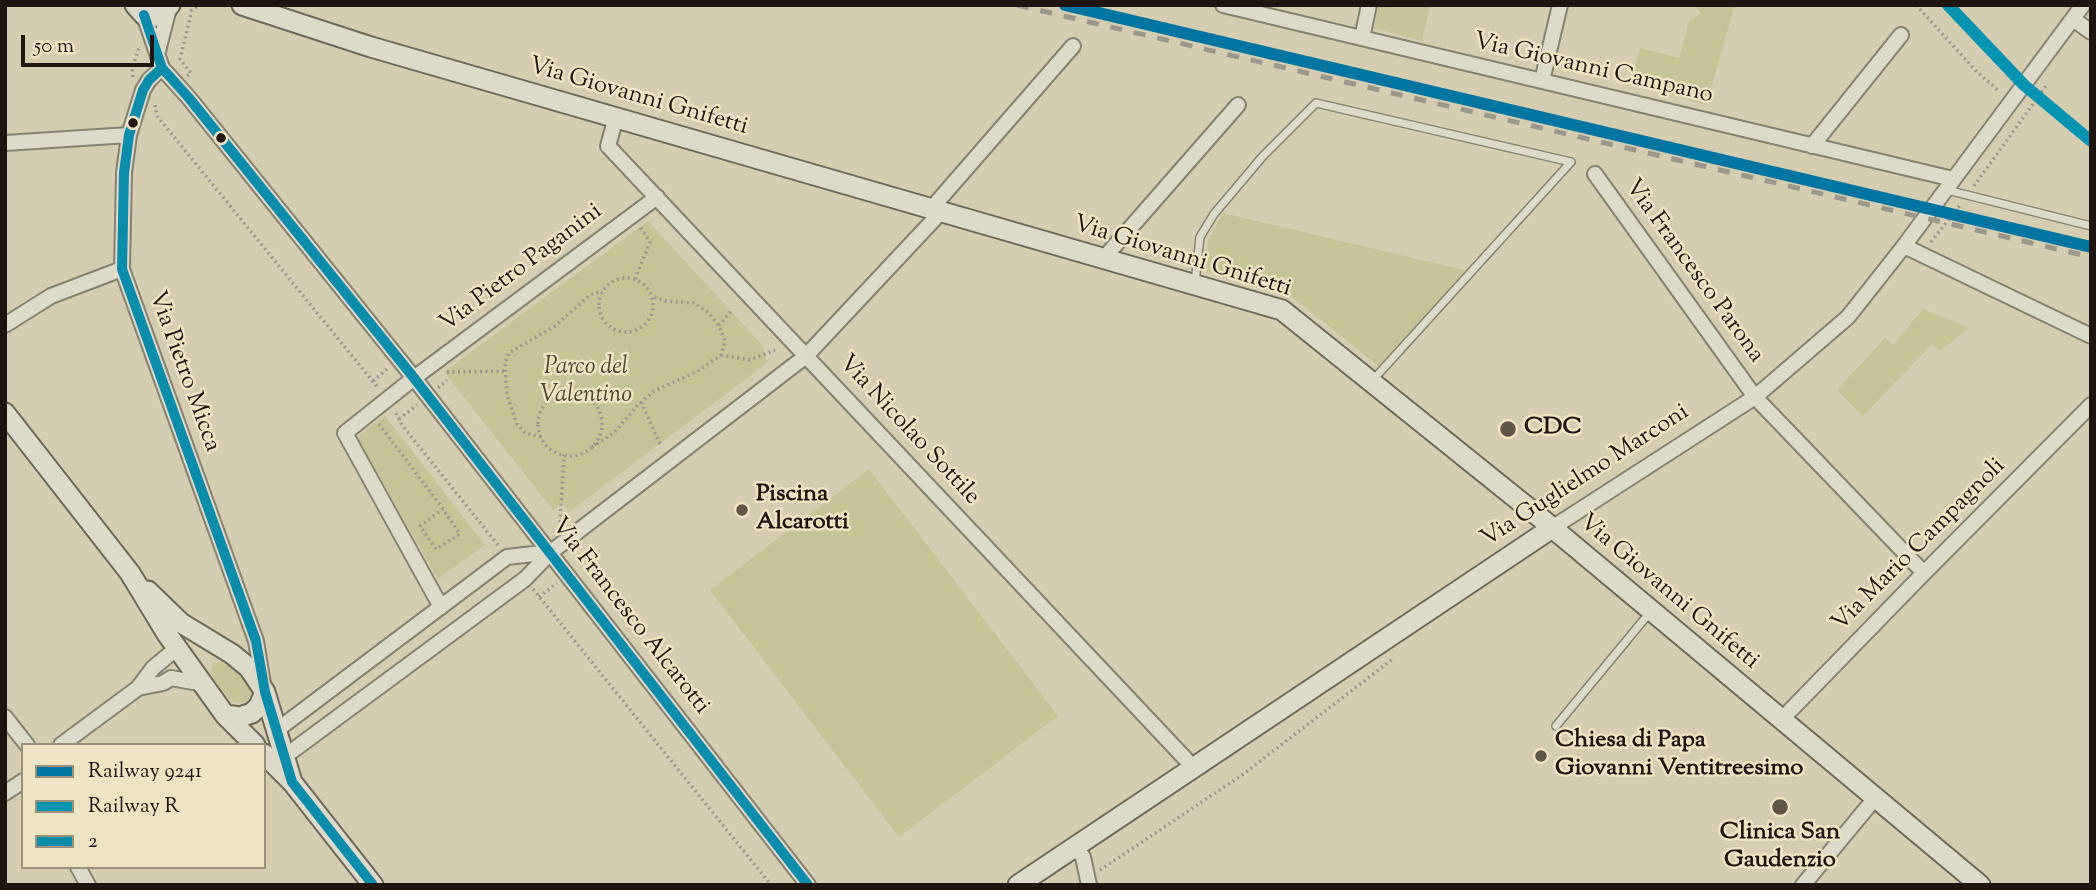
<!DOCTYPE html>
<html>
<head>
<meta charset="utf-8">
<style>
	body { margin:0 }
	#map { position:relative; width:2096px; height:890px; overflow:hidden; background:#d4cdb1; font-family:"Sorts Mill Goudy",serif }
	canvas { display:block }
	.frame { position:absolute; inset:0; border:7px solid #1f1410; pointer-events:none }
	.legend { position:absolute; left:21px; top:743px; width:245px; height:126px; box-sizing:border-box; background:#ede4c3; border:2px solid #9b917b; margin:0; padding:9px 12px; list-style:none; font-size:21px; color:#1f1410 }
	.legend li { display:flex; align-items:center; gap:14px; height:35px }
	.legend b { width:35px; border:2px solid #9b917b }
	.scale { position:absolute; left:21px; top:35px; width:133px; height:32px; box-sizing:border-box; border:4px solid #1f1410; border-top:0; padding-left:9px; font-size:21px; line-height:24px; white-space:nowrap; color:#1f1410; -webkit-text-stroke:5px #ede4c3; paint-order:stroke }
</style>
</head>
<body>
<div id="map">
<canvas width="2096" height="890"></canvas>
<div class="frame"></div>
<ul class="legend">
<li><b style="height:9px;background:#0075a1"></b>Railway 9241</li>
<li><b style="height:9px;background:#0593b2"></b>Railway R</li>
<li><b style="height:9px;background:#0b8cab"></b>2</li>
</ul>
<div class="scale">50 m</div>
</div>
<script>
const ctx = document.querySelector('canvas').getContext('2d');
ctx.lineJoin = 'round';
function fill(path, color) { ctx.fillStyle = color; ctx.fill(path, 'evenodd'); }
const toPath = rows => new Path2D(rows.map(r => 'M' + r).join(''));
function strokePath(path, color, width, dash) { ctx.strokeStyle = color; ctx.lineWidth = width; ctx.lineCap = dash ? 'butt' : 'round'; ctx.setLineDash(dash || []); ctx.stroke(path); }
function drawText(font, color, halo, rows, align = 'center') {
  ctx.font = font + ' "Sorts Mill Goudy",serif'; ctx.lineWidth = 5; ctx.setLineDash([]); ctx.textBaseline = 'middle'; ctx.strokeStyle = halo; ctx.fillStyle = color; for (const [text, x, y, turn = 0] of rows) {
    ctx.save(); ctx.translate(x, y); ctx.rotate((+turn || 0) * Math.PI / 180); ctx.textAlign = isNaN(turn) ? turn : align; if (halo) ctx.strokeText(text, 0, 0); ctx.fillText(text, 0, 0); ctx.restore();
  }
}
fill(toPath([
	[1379,5,1430,5,1422,41,1374,28],
	[1693,5,1730,5,1734,8,1706,105,1630,83,1640,48,1679,58,1689,21,1701,13],
	[1223,213,1468,271,1380,367,1286,292,1206,272,1208,240],
	[648,221,763,346,767,363,569,512,562,503,553,510,444,372],
	[1923,309,1969,328,1940,351,1932,344,1863,416,1837,390,1885,338,1893,345],
	[385,416,485,545,438,579,357,437],
	[869,469,1058,716,899,837,710,590],
	[221,662,240,671,253,691,247,702,236,703,229,699,214,679,211,671,214,663]
]), '#c6c396');
const lane = toPath([
	[1947,190,2091,226],
	[1195,283,1200,237,1214,214,1263,156,1316,103,1571,162,1372,381],
	[1556,726,1651,611]
]);
const street = toPath([
	[1223,5,1953,179],
	[144,15,162,68,189,98,414,378,808,885],
	[2073,19,2091,32],
	[1362,38,1369,5],
	[158,51,169,8],
	[162,68,149,80,143,90,129,135,124,173,122,269,256,641,263,684],
	[1542,81,1560,5],
	[616,117,608,146,1195,769],
	[5,143,129,135],
	[1812,146,1901,35],
	[1595,174,1755,397,1924,573],
	[931,209,1073,46],
	[1904,246,2091,336],
	[1104,258,1238,105],
	[5,325,51,296,122,269],
	[1552,528,1755,397,1848,317,1904,246,2083,5],
	[441,607,345,433,414,378,657,197],
	[138,688,163,683,171,678,204,684],
	[5,717,27,745],
	[1782,719,1924,573,2091,405],
	[277,730,507,557,551,552],
	[61,745,138,688,153,668,177,648],
	[284,757,525,579,551,552,806,356,941,212],
	[5,793,23,781],
	[1075,846,1083,857,1089,885],
	[78,867,88,885],
	[1803,885,1876,797]
]);
const secondary = toPath([
	[135,5,144,15,152,17,163,14,170,5],
	[242,5,371,47,1282,310,1537,515,1980,885],
	[5,413,130,573,167,634,225,715,255,745],
	[148,591,181,623,232,654,249,668,265,692,292,782],
	[225,715,240,717,252,713,259,706,265,692],
	[264,754,292,782,373,885],
	[1018,885,1552,528]
]);
strokePath(lane, '#868171', 10);
strokePath(street, '#868171', 18);
strokePath(secondary, '#6e685b', 23);
strokePath(toPath([
	[1916,5,1977,72,1999,91],
	[187,76,191,73,180,59,192,10,197,7],
	[133,77,132,69,139,48],
	[155,105,157,116,379,389],
	[1974,186,2046,86],
	[1931,242,1961,204],
	'599 305a27 27 0 1 1 54 0a27 27 0 1 1-54 0Z',
	[635,279,650,242,640,227],
	[719,326,731,311],
	[721,355,750,360,775,350],
	[447,372,505,371],
	[373,381,387,369],
	[438,388,447,380],
	'538 424a32 32 0 1 1 64 0a32 32 0 1 1-64 0Z',
	[641,402,660,444],
	[396,413,402,425,498,545],
	[399,419,417,405],
	[379,424,443,509,460,534,436,549,420,526,443,509],
	[541,437,525,433,517,424,507,395,505,362,509,353,555,326,590,295,602,291],
	[592,447,614,433,637,406,654,391,698,371,721,355,725,341,719,326,709,313,694,303,665,301,652,296],
	[560,522,564,455],
	[533,589,771,885],
	[539,597,557,583],
	[1100,870,1242,775,1394,658]
]), '#9b978c', 3.5, [2, 3.5]);
strokePath(lane, '#dddacc', 7);
strokePath(street, '#dddacc', 14);
strokePath(secondary, '#dddacc', 19);
strokePath(toPath([
	[1017,5,2091,257]
]), '#9b978c', 5, [12, 12]);
strokePath(toPath([
	[144,15,162,68,189,98,414,378,808,885],
	[162,68,149,80,143,90,129,135,124,173,122,269,256,641,265,692,292,782,373,885]
]), '#0b8cab', 10);
strokePath(toPath([
	[1065,5,2091,247]
]), '#0075a1', 12);
strokePath(toPath([
	[1948,5,2024,85,2091,141]
]), '#0593b2', 12);
for (const [x, y, r, color] of [
	[133,123,6,"#1f1410"],
	[221,138,6,"#1f1410"],
	[1508,429,9,"#5e5548"],
	[742,510,7,"#5e5548"],
	[1541,756,7,"#5e5548"],
	[1780,807,9,"#5e5548"]
]) { const dot = new Path2D(); dot.arc(x, y, r, 0, 2 * Math.PI); ctx.fillStyle = color; ctx.fill(dot); strokePath(dot, '#ede4c3', 2.5); }
drawText('24px', '#1f1410', '#ede4c3', [
	["Via Giovanni Campano",1593,70,13],
	["Via Giovanni Gnifetti",638,98,16],
	["Via Giovanni Gnifetti",1182,258,17],
	["Via Pietro Paganini",522,269,-37],
	["Via Francesco Parona",1693,272,54],
	["Via Pietro Micca",183,372,70],
	["Via Nicolao Sottile",908,431,47],
	["Via Guglielmo Marconi",1586,477,-33],
	["Via Mario Campagnoli",1920,546,-45],
	["Via Giovanni Gnifetti",1668,593,40],
	["Via Francesco Alcarotti",629,617,52]
]);
drawText('italic 24px', '#4e4631', '#ede4c3', [
	["Parco del",586,369],
	["Valentino",586,397]
]);
drawText('bold 24px', '#1f1410', '#ede4c3', [
	["CDC",1524,429],
	["Piscina",756,496],
	["Alcarotti",756,524],
	["Chiesa di Papa",1555,742],
	["Giovanni Ventitreesimo",1555,770],
	["Clinica San",1780,834,"center"],
	["Gaudenzio",1780,862,"center"]
], 'left');
</script>
</body>
</html>
